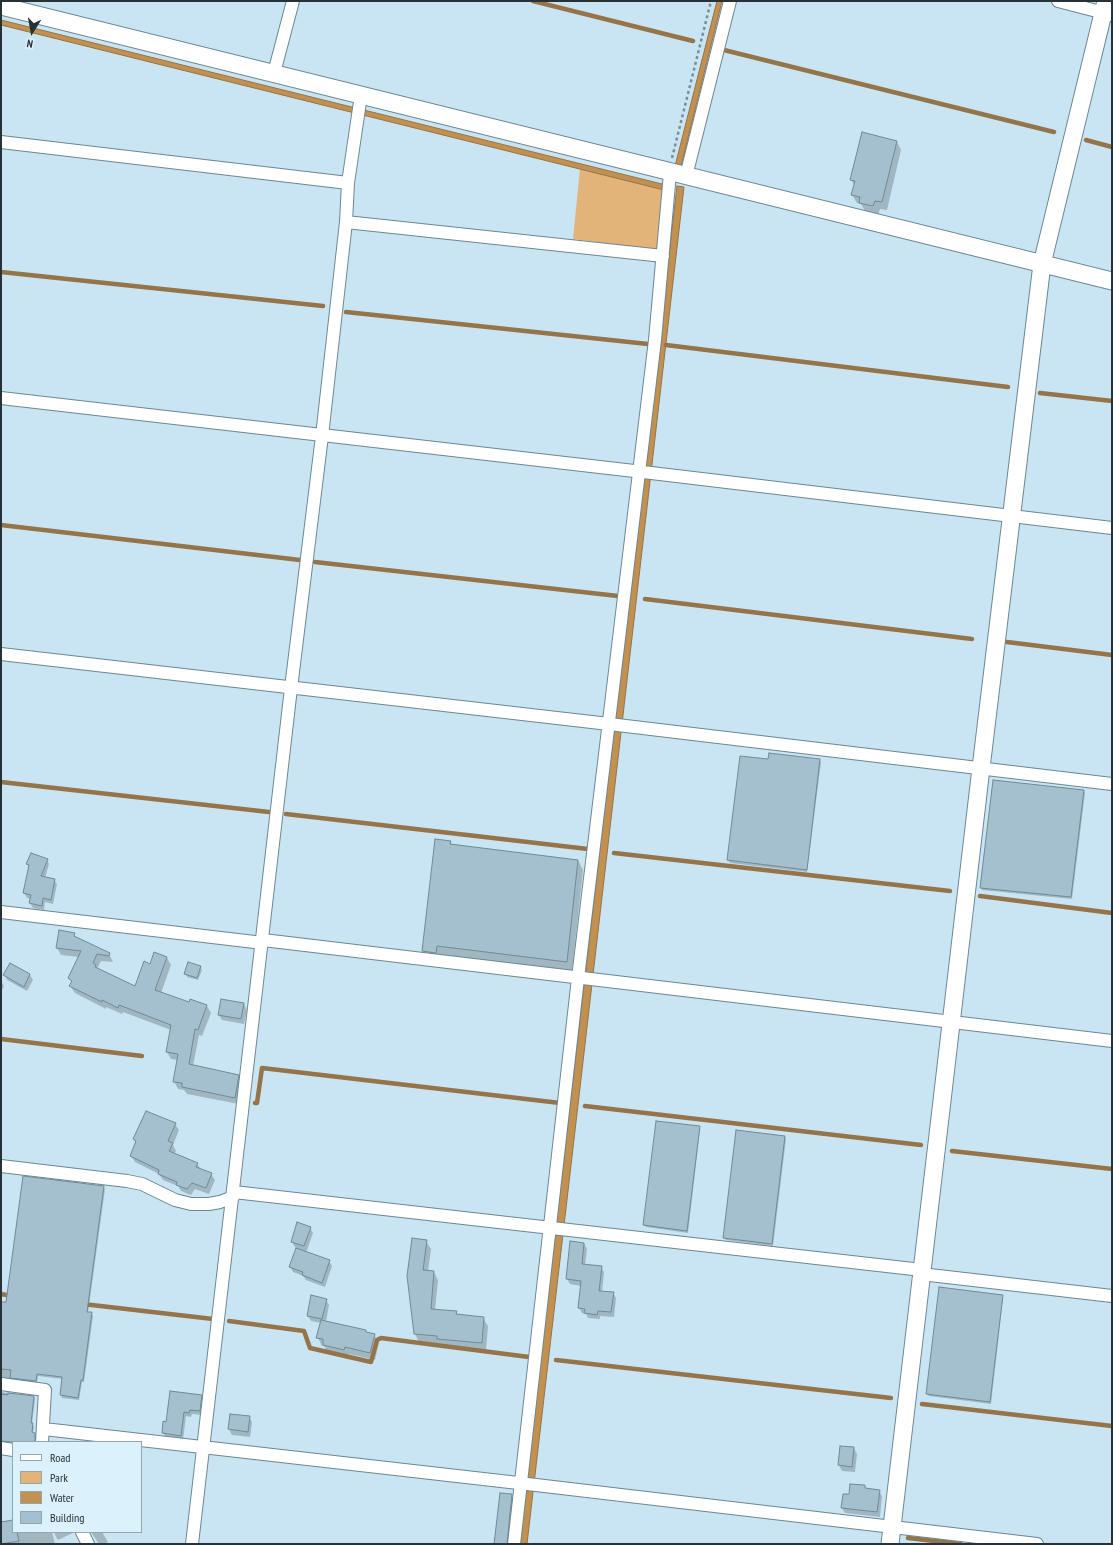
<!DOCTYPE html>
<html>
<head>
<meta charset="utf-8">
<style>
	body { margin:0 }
	#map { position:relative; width:1113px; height:1545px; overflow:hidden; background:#c9e5f3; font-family:"PT Sans Narrow",sans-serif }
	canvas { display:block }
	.frame { position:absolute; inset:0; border:2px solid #273237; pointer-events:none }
	.legend { position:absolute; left:12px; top:1441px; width:130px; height:92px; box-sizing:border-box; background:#dbf1fc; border:1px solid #93a5ad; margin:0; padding:5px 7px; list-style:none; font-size:12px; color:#273237 }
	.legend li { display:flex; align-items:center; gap:8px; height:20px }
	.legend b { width:20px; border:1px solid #93a5ad }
	.north { position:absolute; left:12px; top:12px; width:40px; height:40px; -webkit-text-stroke:3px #dbf1fc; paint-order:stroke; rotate:191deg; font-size:11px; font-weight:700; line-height:16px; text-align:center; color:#273237 }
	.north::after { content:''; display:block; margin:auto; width:14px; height:18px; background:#273237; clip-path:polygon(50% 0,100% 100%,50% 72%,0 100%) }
</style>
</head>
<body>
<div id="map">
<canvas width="1113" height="1545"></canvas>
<div class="frame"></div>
<ul class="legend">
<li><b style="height:5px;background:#fff"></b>Road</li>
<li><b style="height:11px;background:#e2b47a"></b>Park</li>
<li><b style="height:11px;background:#c3914f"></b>Water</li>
<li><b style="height:11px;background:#a4bfcd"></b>Building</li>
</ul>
<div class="north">N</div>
</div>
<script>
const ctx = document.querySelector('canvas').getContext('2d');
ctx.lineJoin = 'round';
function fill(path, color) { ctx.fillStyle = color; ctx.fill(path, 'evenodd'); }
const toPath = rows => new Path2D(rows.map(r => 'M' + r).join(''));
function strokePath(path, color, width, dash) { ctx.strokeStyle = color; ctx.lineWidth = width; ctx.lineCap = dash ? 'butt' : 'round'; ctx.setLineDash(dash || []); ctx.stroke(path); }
fill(toPath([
	[580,169,664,190,659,250,573,239]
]), '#e2b47a');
const water = toPath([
	[717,1,722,1,681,166,675,166,717,1],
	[1,20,662,184,665,186,664,190,1,25,1,20],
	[677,186,684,187,578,1105,527,1544,519,1544,677,186]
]);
fill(water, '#c3914f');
strokePath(water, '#947448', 1);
fill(toPath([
	[897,142,901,150,887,210,880,209,878,215,865,211,861,204,857,203,852,195,855,186,851,180],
	[740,757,769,760,819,759,821,762,807,872,730,863,728,860],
	[1084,791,1085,793,1072,899,982,890,981,887],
	[450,842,452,845,578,860,583,870,572,971,442,955,441,962,429,960,423,951],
	[47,859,49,864,45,878,54,880,57,884,53,904,45,902,44,910,33,908,30,903,31,899,27,898,24,893,29,867,28,864],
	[74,934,77,939,109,954,113,962,101,961,97,969,136,987,151,965,155,954,167,958,171,965,161,993,190,1004,207,1006,211,1013,202,1036,199,1035,193,1066,238,1076,242,1084,239,1104,187,1094,184,1090,178,1089,174,1081,178,1060,171,1059,167,1052,171,1030,123,1012,122,1014,106,1007,106,1009,75,993,70,986,72,983,69,978,79,957,61,955,57,948],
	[11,964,30,975,33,980,27,991,7,980,5,975],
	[200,967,202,970,198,980,187,977,186,974],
	[1,981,4,986,1,992],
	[222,1000,244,1004,247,1010,244,1024,222,1020,219,1015],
	[175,1124,179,1130,173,1145,176,1151,174,1154,197,1164,201,1169,211,1174,215,1180,209,1194,195,1189,191,1195,181,1191,178,1186,163,1180,159,1174,135,1162,131,1156,136,1143,134,1139],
	[699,1127,700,1129,688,1233,646,1227,644,1225],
	[785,1137,786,1139,773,1246,726,1240,724,1237],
	[103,1187,105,1189,88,1313,91,1313,93,1316,84,1382,82,1382,79,1400,62,1398,61,1395,63,1379,38,1376,37,1383,1,1380,1,1302,7,1303],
	[310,1228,313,1233,306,1253,329,1261,332,1266,325,1287,306,1280,303,1276,293,1272,290,1267,297,1248,295,1247,292,1242],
	[426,1241,431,1249,428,1271,434,1272,438,1280,435,1310,456,1312,458,1316,483,1318,488,1326,486,1350,443,1347,441,1344,419,1342,415,1334],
	[584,1243,587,1249,585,1265,601,1267,604,1272,602,1292,613,1293,616,1298,614,1317,600,1316,600,1319,588,1318,586,1314,582,1313,579,1308,581,1286,570,1284,567,1279],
	[1002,1295,1003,1298,991,1404,929,1396,927,1394],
	[326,1300,329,1305,326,1322,366,1331,367,1333,374,1335,379,1343,375,1360,349,1354,348,1358,328,1353,324,1346,322,1346,318,1338,321,1323,311,1321,308,1316],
	[1,1392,34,1397,35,1400,32,1424,34,1427,33,1433,36,1436,35,1442,20,1442,19,1439,1,1442],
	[201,1396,204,1400,202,1415,192,1414,191,1417,186,1416,183,1440,166,1437,163,1433,167,1423],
	[231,1415,249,1417,252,1422,250,1437,232,1435,229,1429],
	[854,1448,857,1454,855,1472,842,1471,839,1465],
	[864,1486,866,1489,879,1491,882,1496,880,1517,845,1513,842,1508,850,1496],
	[511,1495,516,1504,512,1544,495,1544],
	[13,1521,13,1532,52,1532,55,1544,1,1544,1,1523],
	[55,1532,75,1532,58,1540,55,1535],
	[91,1532,102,1532,108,1542,104,1544,99,1544]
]), '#0003');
strokePath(toPath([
	[533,1,693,41],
	[724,50,1054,132],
	[1086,140,1112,147],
	[1,272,323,306],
	[346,312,648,344],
	[666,345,1008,387],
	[1040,393,1112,401],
	[1,525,300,560],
	[315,562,618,596],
	[645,599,972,639],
	[1007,642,1112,655],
	[1,782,269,812],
	[286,814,588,849],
	[614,853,950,891],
	[980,896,1112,913],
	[1,1039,142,1056],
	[255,1103,257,1103,262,1068,560,1103],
	[585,1106,921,1145],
	[952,1151,1112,1169],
	[1,1294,12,1296],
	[83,1304,213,1319],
	[229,1321,304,1331,310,1348,371,1362,377,1340,381,1338,529,1357],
	[556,1360,891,1398],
	[922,1404,1112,1426],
	[908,1538,961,1544]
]), '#947448', 4.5);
const building = toPath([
	[862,132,897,141,882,202,875,201,873,206,859,203,860,197,851,195,855,181,850,180,862,132],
	[769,753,820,759,807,870,727,860,740,756,768,759,769,753],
	[993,780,1084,790,1071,897,980,888,993,780],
	[435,839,451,841,450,844,578,860,567,962,437,946,436,953,422,951,435,839],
	[31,853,48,859,41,876,55,879,51,900,43,898,42,906,29,903,31,895,23,893,29,865,26,864,31,853],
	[59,930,75,933,74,936,110,953,109,956,97,954,93,963,96,965,95,967,135,986,144,961,150,964,154,952,167,957,155,990,189,1002,190,999,207,1005,198,1030,195,1029,189,1064,239,1075,235,1098,182,1087,182,1083,173,1082,178,1054,166,1052,171,1025,119,1005,118,1008,102,1000,102,1002,69,986,72,981,68,978,81,951,56,948,59,930],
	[188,962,201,966,197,978,184,974,188,962],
	[10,963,30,974,24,987,3,975,10,963],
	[221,999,244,1003,241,1019,218,1015,221,999],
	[146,1111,176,1123,168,1141,173,1143,169,1151,198,1163,196,1167,212,1173,206,1188,192,1183,187,1189,176,1185,177,1182,158,1174,159,1170,130,1156,136,1141,133,1139,146,1111],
	[656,1121,700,1126,687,1231,643,1225,656,1121],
	[736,1130,785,1136,772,1244,723,1238,736,1130],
	[23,1176,104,1186,87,1312,92,1312,83,1380,81,1380,78,1398,60,1395,62,1377,37,1374,36,1381,10,1378,11,1370,1,1369,1,1302,6,1302,23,1176],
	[297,1222,311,1227,304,1246,291,1242,297,1222],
	[412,1238,427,1240,423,1270,434,1271,431,1309,457,1311,456,1314,484,1317,482,1343,437,1339,437,1336,414,1334,407,1276,412,1238],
	[570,1241,584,1243,582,1264,602,1266,599,1291,614,1292,611,1312,598,1311,597,1315,584,1313,585,1309,578,1308,581,1281,566,1279,570,1241],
	[296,1248,330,1260,322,1283,302,1275,303,1272,289,1267,296,1248],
	[939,1287,1003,1295,990,1402,926,1394,939,1287],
	[311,1295,327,1299,322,1319,307,1316,311,1295],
	[321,1320,366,1330,366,1332,375,1334,370,1353,345,1347,344,1350,323,1345,323,1339,316,1338,321,1320],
	[170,1391,202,1395,200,1411,190,1410,189,1413,184,1412,181,1436,162,1433,163,1421,166,1422,170,1391],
	[8,1393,34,1396,31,1423,33,1423,32,1432,35,1433,35,1442,13,1442,1,1441,1,1394,8,1395,8,1393],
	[230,1414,250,1416,248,1432,228,1429,230,1414],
	[840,1446,854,1447,852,1467,838,1465,840,1446],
	[850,1484,865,1485,865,1488,880,1490,877,1512,841,1508,843,1494,849,1494,850,1484],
	[500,1493,512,1494,507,1544,494,1544,500,1493],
	[13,1520,13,1532,17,1532,19,1541,1,1544,1,1522,13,1520]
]);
fill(building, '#a4bfcd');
strokePath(building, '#708996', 1);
const street = toPath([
	[1058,1,1112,15],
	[274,73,293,1],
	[1,142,348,183],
	[686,176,730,1],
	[346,222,663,256],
	[1,398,643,472,1112,528],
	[1,654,609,724,1112,784],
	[1,912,263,943],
	[263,940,1112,1041],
	[1,1166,127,1181,142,1184,175,1200,191,1204,209,1204,220,1202,233,1197],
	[234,1192,922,1270],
	[921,1274,1112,1296],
	[1,1384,45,1390,42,1442],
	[44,1429,536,1485,1037,1544],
	[1,1448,13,1450],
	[82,1532,88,1544],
	[192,1544,291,688,322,436,346,222,348,183,361,95],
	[514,1544,578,978,655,340,670,173]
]);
const secondary = toPath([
	[1,6,1112,281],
	[890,1544,981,768,1042,264,1106,1]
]);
strokePath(street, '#6d8693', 14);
strokePath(secondary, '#6d8693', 19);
strokePath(toPath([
	[672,158,711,1]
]), '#7a8e98', 2.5, [3, 3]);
strokePath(street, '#fff', 12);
strokePath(secondary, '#fff', 17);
</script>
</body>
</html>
